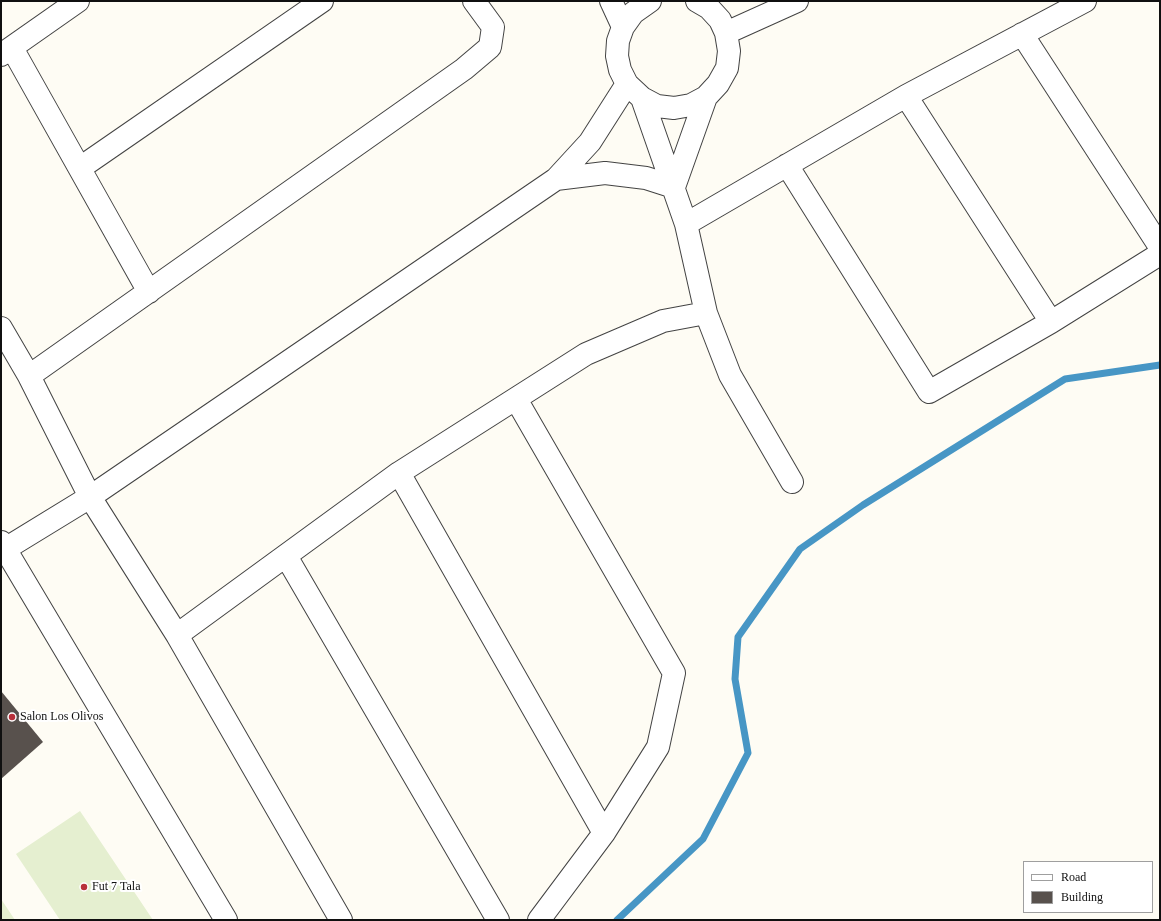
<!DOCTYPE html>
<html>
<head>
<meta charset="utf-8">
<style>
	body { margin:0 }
	#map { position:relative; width:1161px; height:921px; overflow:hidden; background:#fefcf4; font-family:Georgia,serif }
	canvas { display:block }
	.frame { position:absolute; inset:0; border:2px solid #101010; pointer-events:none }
	.legend { position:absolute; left:1023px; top:861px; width:130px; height:52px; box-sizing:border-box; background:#fff; border:1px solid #9f9f9f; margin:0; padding:5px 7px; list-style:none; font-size:12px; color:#101010 }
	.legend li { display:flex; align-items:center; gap:8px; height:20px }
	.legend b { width:20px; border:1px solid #9f9f9f }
</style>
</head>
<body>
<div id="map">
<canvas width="1161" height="921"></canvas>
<div class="frame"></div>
<ul class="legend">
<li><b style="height:5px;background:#fff"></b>Road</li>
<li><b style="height:11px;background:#58514d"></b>Building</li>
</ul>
</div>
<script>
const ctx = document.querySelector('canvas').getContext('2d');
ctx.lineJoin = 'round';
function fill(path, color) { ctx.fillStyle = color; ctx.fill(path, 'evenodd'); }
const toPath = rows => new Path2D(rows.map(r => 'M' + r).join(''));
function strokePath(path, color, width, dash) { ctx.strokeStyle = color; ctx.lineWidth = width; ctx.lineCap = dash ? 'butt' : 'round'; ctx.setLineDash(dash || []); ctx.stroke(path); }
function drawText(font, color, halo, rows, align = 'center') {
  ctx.font = font + ' Georgia,serif'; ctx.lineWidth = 4; ctx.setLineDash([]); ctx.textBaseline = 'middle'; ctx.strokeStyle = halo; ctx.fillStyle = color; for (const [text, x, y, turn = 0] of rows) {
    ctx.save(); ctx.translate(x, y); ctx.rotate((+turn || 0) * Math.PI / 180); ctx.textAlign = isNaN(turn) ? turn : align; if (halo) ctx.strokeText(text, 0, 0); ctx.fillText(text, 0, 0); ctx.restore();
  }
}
fill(toPath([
	[80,811,153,920,60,920,16,854],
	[1,899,15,920,1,920]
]), '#e5efd0');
strokePath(toPath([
	[617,920,703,839,748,753,735,679,738,637,800,549,863,505,1065,379,1160,365]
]), '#4796c5', 7);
fill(toPath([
	[1,691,43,742,1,779]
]), '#58514d');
const minor = toPath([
	[611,1,623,27],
	[650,1,633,13,623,27,618,41,617,56,620,70,627,84,642,98,657,106,674,108,691,105,706,97,718,84,727,68,729,51,726,33,720,20,709,8,697,1],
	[726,33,797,1],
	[1022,34,1160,247],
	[12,48,149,292],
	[1,55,78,1],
	[906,96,1051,322],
	[642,98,686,224,706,313,730,375,792,482],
	[787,165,929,392,1051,322,1160,254],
	[80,168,322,1],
	[556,179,605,173,646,178,674,187],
	[674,187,706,97],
	[686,224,906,96,1085,1],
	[1,328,29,376,90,497,177,635,399,473,586,354,663,321,706,313],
	[29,376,464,69,490,47,493,27,474,1],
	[516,399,674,673,658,747,604,833,539,920],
	[399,473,604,833],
	[1,542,226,920],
	[5,549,90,497,556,179,590,142,627,84],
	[286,556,498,920],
	[177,635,341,920]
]);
strokePath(minor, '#434343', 24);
strokePath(minor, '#fff', 22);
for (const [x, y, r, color] of [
	[12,717,4,"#b8303a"],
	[84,887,4,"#b8303a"]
]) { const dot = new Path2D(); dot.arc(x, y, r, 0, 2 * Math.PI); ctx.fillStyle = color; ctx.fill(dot); strokePath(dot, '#fff', 1.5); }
drawText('12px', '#101010', '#fff', [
	["Salon Los Olivos",20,717],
	["Fut 7 Tala",92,887]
], 'left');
</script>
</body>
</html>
